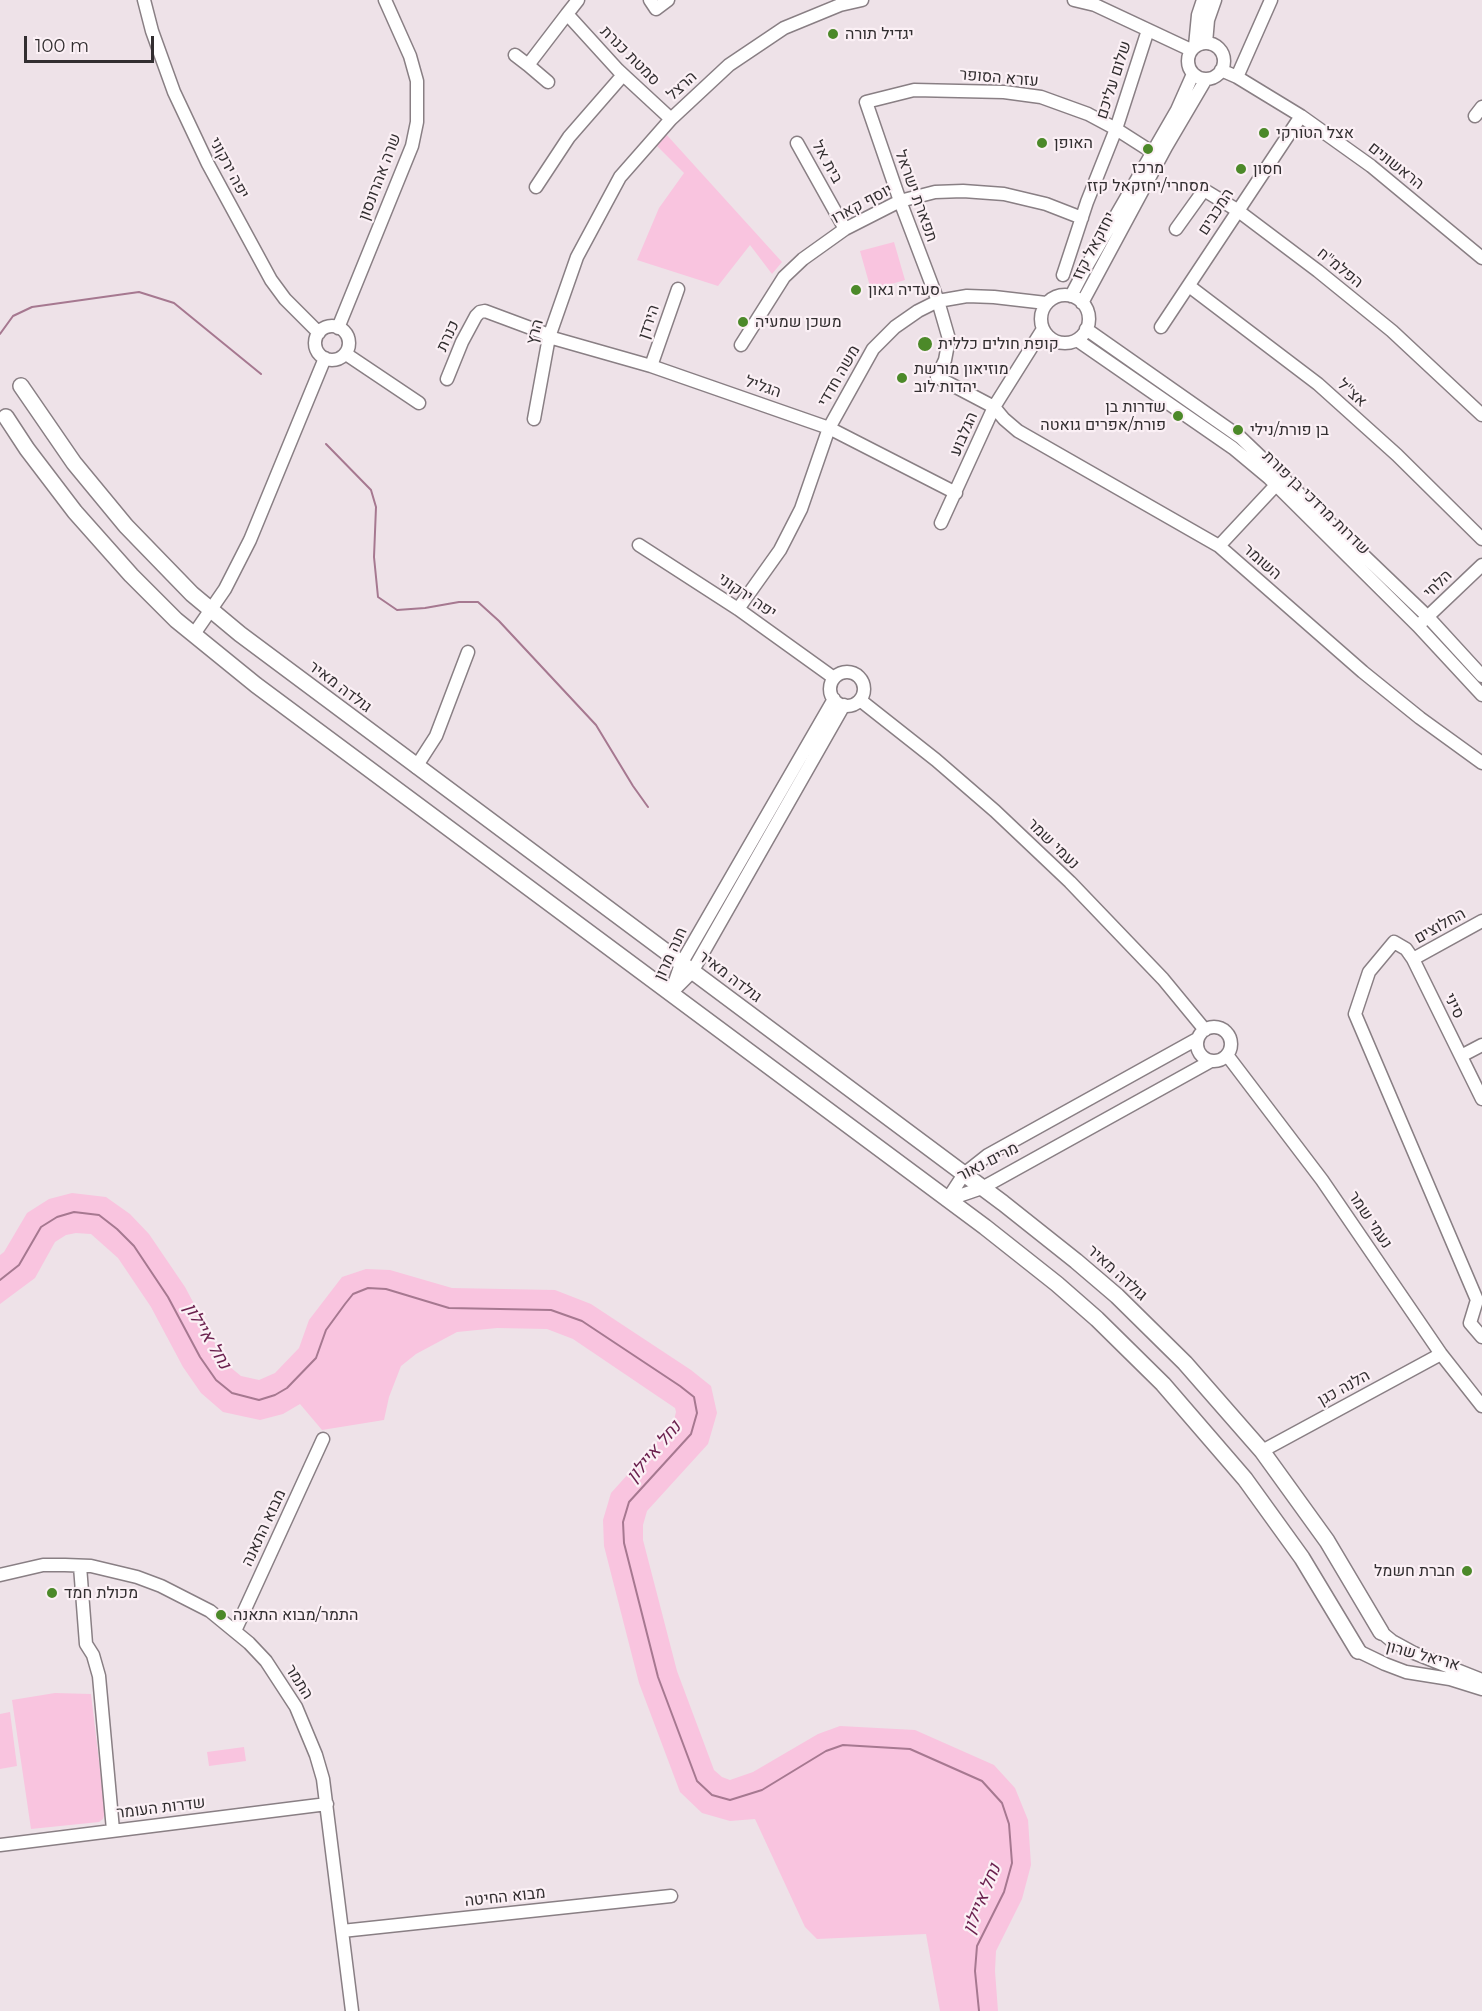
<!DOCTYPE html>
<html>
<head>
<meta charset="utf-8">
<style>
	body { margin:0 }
	#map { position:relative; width:1482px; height:2011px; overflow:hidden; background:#eee2e8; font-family:Montserrat,sans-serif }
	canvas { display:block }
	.scale { position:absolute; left:24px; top:36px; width:130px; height:27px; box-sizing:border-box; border:3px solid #322e30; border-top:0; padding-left:8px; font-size:18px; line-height:21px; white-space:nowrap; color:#322e30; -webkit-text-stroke:4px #fbf0f5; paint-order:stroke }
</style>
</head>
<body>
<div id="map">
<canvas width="1482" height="2011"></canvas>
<div class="scale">100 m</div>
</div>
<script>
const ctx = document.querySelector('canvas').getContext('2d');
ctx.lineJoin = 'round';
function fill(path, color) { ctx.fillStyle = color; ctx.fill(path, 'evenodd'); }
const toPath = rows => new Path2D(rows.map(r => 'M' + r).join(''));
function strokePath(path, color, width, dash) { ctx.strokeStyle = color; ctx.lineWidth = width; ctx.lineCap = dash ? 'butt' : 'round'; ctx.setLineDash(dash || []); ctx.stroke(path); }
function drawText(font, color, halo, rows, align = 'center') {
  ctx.font = font + ' Montserrat,Heebo,sans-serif'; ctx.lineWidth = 4.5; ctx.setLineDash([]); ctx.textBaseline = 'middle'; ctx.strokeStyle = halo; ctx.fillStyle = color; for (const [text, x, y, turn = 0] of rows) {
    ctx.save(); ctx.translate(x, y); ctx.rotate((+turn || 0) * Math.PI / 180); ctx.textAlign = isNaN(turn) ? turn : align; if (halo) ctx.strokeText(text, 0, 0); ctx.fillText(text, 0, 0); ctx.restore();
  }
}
fill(toPath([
	[665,133,782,262,772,274,750,245,718,286,637,260,659,208,684,173,655,144],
	[894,242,905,280,871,290,860,251],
	[72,1193,106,1197,130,1214,149,1234,185,1287,217,1347,230,1367,241,1376,259,1380,275,1373,299,1348,309,1320,342,1277,366,1269,390,1270,452,1288,555,1290,591,1304,691,1370,711,1386,717,1413,708,1444,647,1511,643,1525,643,1540,677,1671,714,1770,722,1777,730,1780,753,1772,818,1734,840,1726,915,1730,994,1765,1015,1788,1028,1820,1031,1865,1022,1899,996,1951,995,1971,998,2011,940,2011,926,1934,817,1939,805,1927,755,1819,730,1821,702,1813,680,1792,639,1683,604,1546,603,1520,611,1493,673,1424,676,1412,675,1408,573,1339,547,1329,497,1328,457,1332,416,1354,401,1366,389,1397,384,1420,322,1430,300,1404,283,1414,260,1420,223,1412,201,1393,183,1367,151,1307,118,1258,91,1234,76,1233,66,1235,55,1242,35,1278,0,1304,0,1255,4,1252,27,1213,49,1199],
	[55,1693,91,1694,105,1812,103,1819,99,1822,31,1829,12,1700],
	[10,1712,17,1766,0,1769,0,1714],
	[244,1747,246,1761,209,1766,207,1752]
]), '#f9c4df');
strokePath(toPath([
	[0,334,13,316,32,307,139,292,174,303,261,374],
	[326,444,371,490,376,507,374,557,378,597,397,610,425,608,459,602,478,602,499,621,596,725,633,786,648,807],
	[0,1280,19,1265,41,1227,57,1217,74,1212,99,1215,117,1229,134,1246,168,1297,200,1357,216,1380,232,1393,259,1400,275,1395,287,1388,316,1358,326,1330,345,1304,353,1294,368,1288,386,1289,449,1308,551,1310,582,1321,680,1386,694,1397,697,1413,691,1434,629,1502,623,1522,624,1543,658,1677,697,1781,712,1795,730,1800,762,1790,826,1751,843,1745,910,1749,982,1781,1002,1803,1009,1824,1012,1863,1004,1892,977,1946,975,1971,979,2011]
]), '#a67890', 2);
const minor = toPath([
	[144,0,152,31,174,92,208,164,271,280,285,299,319,333],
	[578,0,567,14,618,70,671,119],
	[650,0,656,9,668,0],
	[1074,0,1095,5,1191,50],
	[1206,43,1208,20,1215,0],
	'1188 61a18 18 0 1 1 36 0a18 18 0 1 1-36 0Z',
	[1195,46,1198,15,1203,0],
	[515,55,528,65],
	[1221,70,1237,77,1301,116,1371,166,1482,258],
	[1237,77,1271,0],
	[548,82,528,65,567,14],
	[1475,116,1482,107],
	[797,143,845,229],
	[1152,152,1116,129,1088,114,1041,97,1004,92,914,90,866,102,900,201,938,301,949,339,945,360,937,377,994,407,1004,419,1018,431,1219,546,1363,672,1420,718,1482,763],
	[536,187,569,137,623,75],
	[1176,229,1204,190,1237,210,1318,271,1392,331,1482,415],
	[1063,275,1087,202,1116,129,1148,30],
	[1189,286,1318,384,1397,455,1482,539],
	'1041 319a24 24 0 1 1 48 0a24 24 0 1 1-48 0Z',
	[1071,296,1084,271,1177,110,1193,74],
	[1082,303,1166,147,1206,79],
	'315 343a17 17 0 1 1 34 0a17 17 0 1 1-34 0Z',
	[1161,327,1301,116],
	[338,328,412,146,417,122,417,81,410,56,385,0],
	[1086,329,1240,437,1428,617,1482,676],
	[1077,340,1233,448,1269,478,1418,626,1482,695],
	[741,345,784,277,803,259,845,229,900,201,935,192,963,191,1004,194,1046,204,1082,218],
	[346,354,419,403],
	[651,366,678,289],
	[447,379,462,342,476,316,480,312,485,311,544,333,549,337,651,366,829,428,956,493],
	[534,419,549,337,577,257,620,177,671,119,729,65,784,28,840,5,862,0],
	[941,523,994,407,1043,329],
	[639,545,738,609,834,678],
	[1219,546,1276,485],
	[738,609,780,550,801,509,829,428,873,349,895,327,918,311,938,301,967,296,994,297,1046,303],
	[1422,622,1482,565],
	[194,634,225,589,250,540,325,358],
	'830 689a17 17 0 1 1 34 0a17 17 0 1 1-34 0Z',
	[860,700,936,760,995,811,1070,882,1163,979,1205,1030],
	[416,767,436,736,468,652],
	[1413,959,1482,921],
	[672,990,681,964,834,699],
	[670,994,692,972,844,705],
	'1197 1044a17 17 0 1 1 34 0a17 17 0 1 1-34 0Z',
	[1227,1055,1322,1180,1441,1354,1482,1406],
	[1461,1056,1482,1045],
	[1482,1099,1413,959,1406,949,1394,942,1369,972,1355,1014,1477,1300,1470,1323,1482,1337],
	[947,1200,964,1174,988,1155,1197,1039],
	[947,1200,982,1188,1211,1061],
	[1262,1451,1441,1354],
	[80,1566,86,1644,93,1655,99,1676,113,1830],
	[0,1575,43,1565,65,1565,91,1566,137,1577,161,1586,210,1611,249,1643,266,1661,296,1707,316,1755,323,1779,352,2011],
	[235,1631,323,1439],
	[1381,1632,1392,1641,1414,1653,1482,1680],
	[1358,1651,1385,1664,1406,1672,1450,1679,1482,1689],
	[0,1845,327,1804],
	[342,1931,671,1896]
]);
const major = toPath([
	[21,386,74,463,126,526,192,594,240,634,1003,1203,1076,1261,1117,1296,1185,1363,1262,1451,1327,1541,1381,1632],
	[6,417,27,449,75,512,131,575,176,620,256,685,985,1227,1057,1284,1097,1319,1163,1384,1245,1479,1302,1558,1358,1651]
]);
strokePath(minor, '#897f84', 15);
strokePath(major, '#897f84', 18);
strokePath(minor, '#fff', 12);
strokePath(major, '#fff', 15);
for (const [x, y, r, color] of [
	[833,34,6,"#4c8929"],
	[1264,133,6,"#4c8929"],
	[1042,143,6,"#4c8929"],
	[1148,149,6,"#4c8929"],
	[1241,169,6,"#4c8929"],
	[856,290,6,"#4c8929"],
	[743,322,6,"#4c8929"],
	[925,344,8,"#4c8929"],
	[902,378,6,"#4c8929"],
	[1178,416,6,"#4c8929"],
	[1238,430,6,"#4c8929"],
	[1467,1571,6,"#4c8929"],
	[52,1593,6,"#4c8929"],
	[221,1615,6,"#4c8929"]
]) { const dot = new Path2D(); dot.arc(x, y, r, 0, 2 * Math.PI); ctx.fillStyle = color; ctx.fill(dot); strokePath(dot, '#fbf0f5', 2); }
drawText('16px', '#322e30', '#fbf0f5', [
	["יגדיל תורה",845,34],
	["אצל הטורקי",1276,133],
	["האופן",1054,143],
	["מרכז",1148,168,"center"],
	["מסחרי/יחזקאל קזז",1148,186,"center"],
	["חסון",1253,169],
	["סעדיה גאון",868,290],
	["משכן שמעיה",755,322],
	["קופת חולים כללית",938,344],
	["מוזיאון מורשת",914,369],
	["יהדות לוב",914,387],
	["שדרות בן",1166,407,"right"],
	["פורת/אפרים גואטה",1166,425,"right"],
	["בן פורת/נילי",1250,430],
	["חברת חשמל",1455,1571,"right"],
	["מכולת חמד",64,1593],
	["התמר/מבוא התאנה",233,1615]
], 'left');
drawText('16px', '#322e30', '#fbf0f5', [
	["סמטת כנרת",630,56,45],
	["עזרא הסופר",999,78,5],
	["שלום עליכם",1114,80,-72],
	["הרצל",682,86,-42],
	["בית אל",827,162,61],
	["הראשונים",1396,166,38],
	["יפה ירקוני",229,168,62],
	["שרה אהרונסון",380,177,-69],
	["תפארת ישראל",916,196,70],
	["יוסף קארו",862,204,-28],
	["המכבים",1216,212,-57],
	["יחזקאל קזז",1094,246,-62],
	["הפלמ\"ח",1340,268,39],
	["הירדן",649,322,-71],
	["הרץ",535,332,-74],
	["כנרת",448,336,-65],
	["משה חדדי",839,376,-60],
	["הגליל",763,387,19],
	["אצ\"ל",1352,393,42],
	["הגלבוע",964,434,-66],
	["שדרות מרדכי בן פורת",1316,503,44],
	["השומר",1262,562,41],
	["הלחי",1438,584,-44],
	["יפה ירקוני",747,596,34],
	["גולדה מאיר",340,687,37],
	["נעמי שמר",1053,844,44],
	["החלוצים",1440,926,-29],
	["חנה מרון",671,954,-65],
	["גולדה מאיר",730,977,37],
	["סיני",1454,1006,64],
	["מרים נאור",988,1162,-27],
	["נעמי שמר",1370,1220,56],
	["גולדה מאיר",1117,1273,42],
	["הלנה כגן",1344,1388,-29],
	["מבוא התאנה",264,1528,-65],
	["אריאל שרון",1423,1656,15],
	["התמר",299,1682,58],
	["שדרות העומר",161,1808,-7],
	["מבוא החיטה",505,1897,-6]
]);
drawText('italic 18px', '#6a1f4d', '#fbf0f5', [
	["נחל איילון",207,1336,59],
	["נחל איילון",654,1452,-50],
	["נחל איילון",982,1899,-68]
]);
</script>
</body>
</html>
